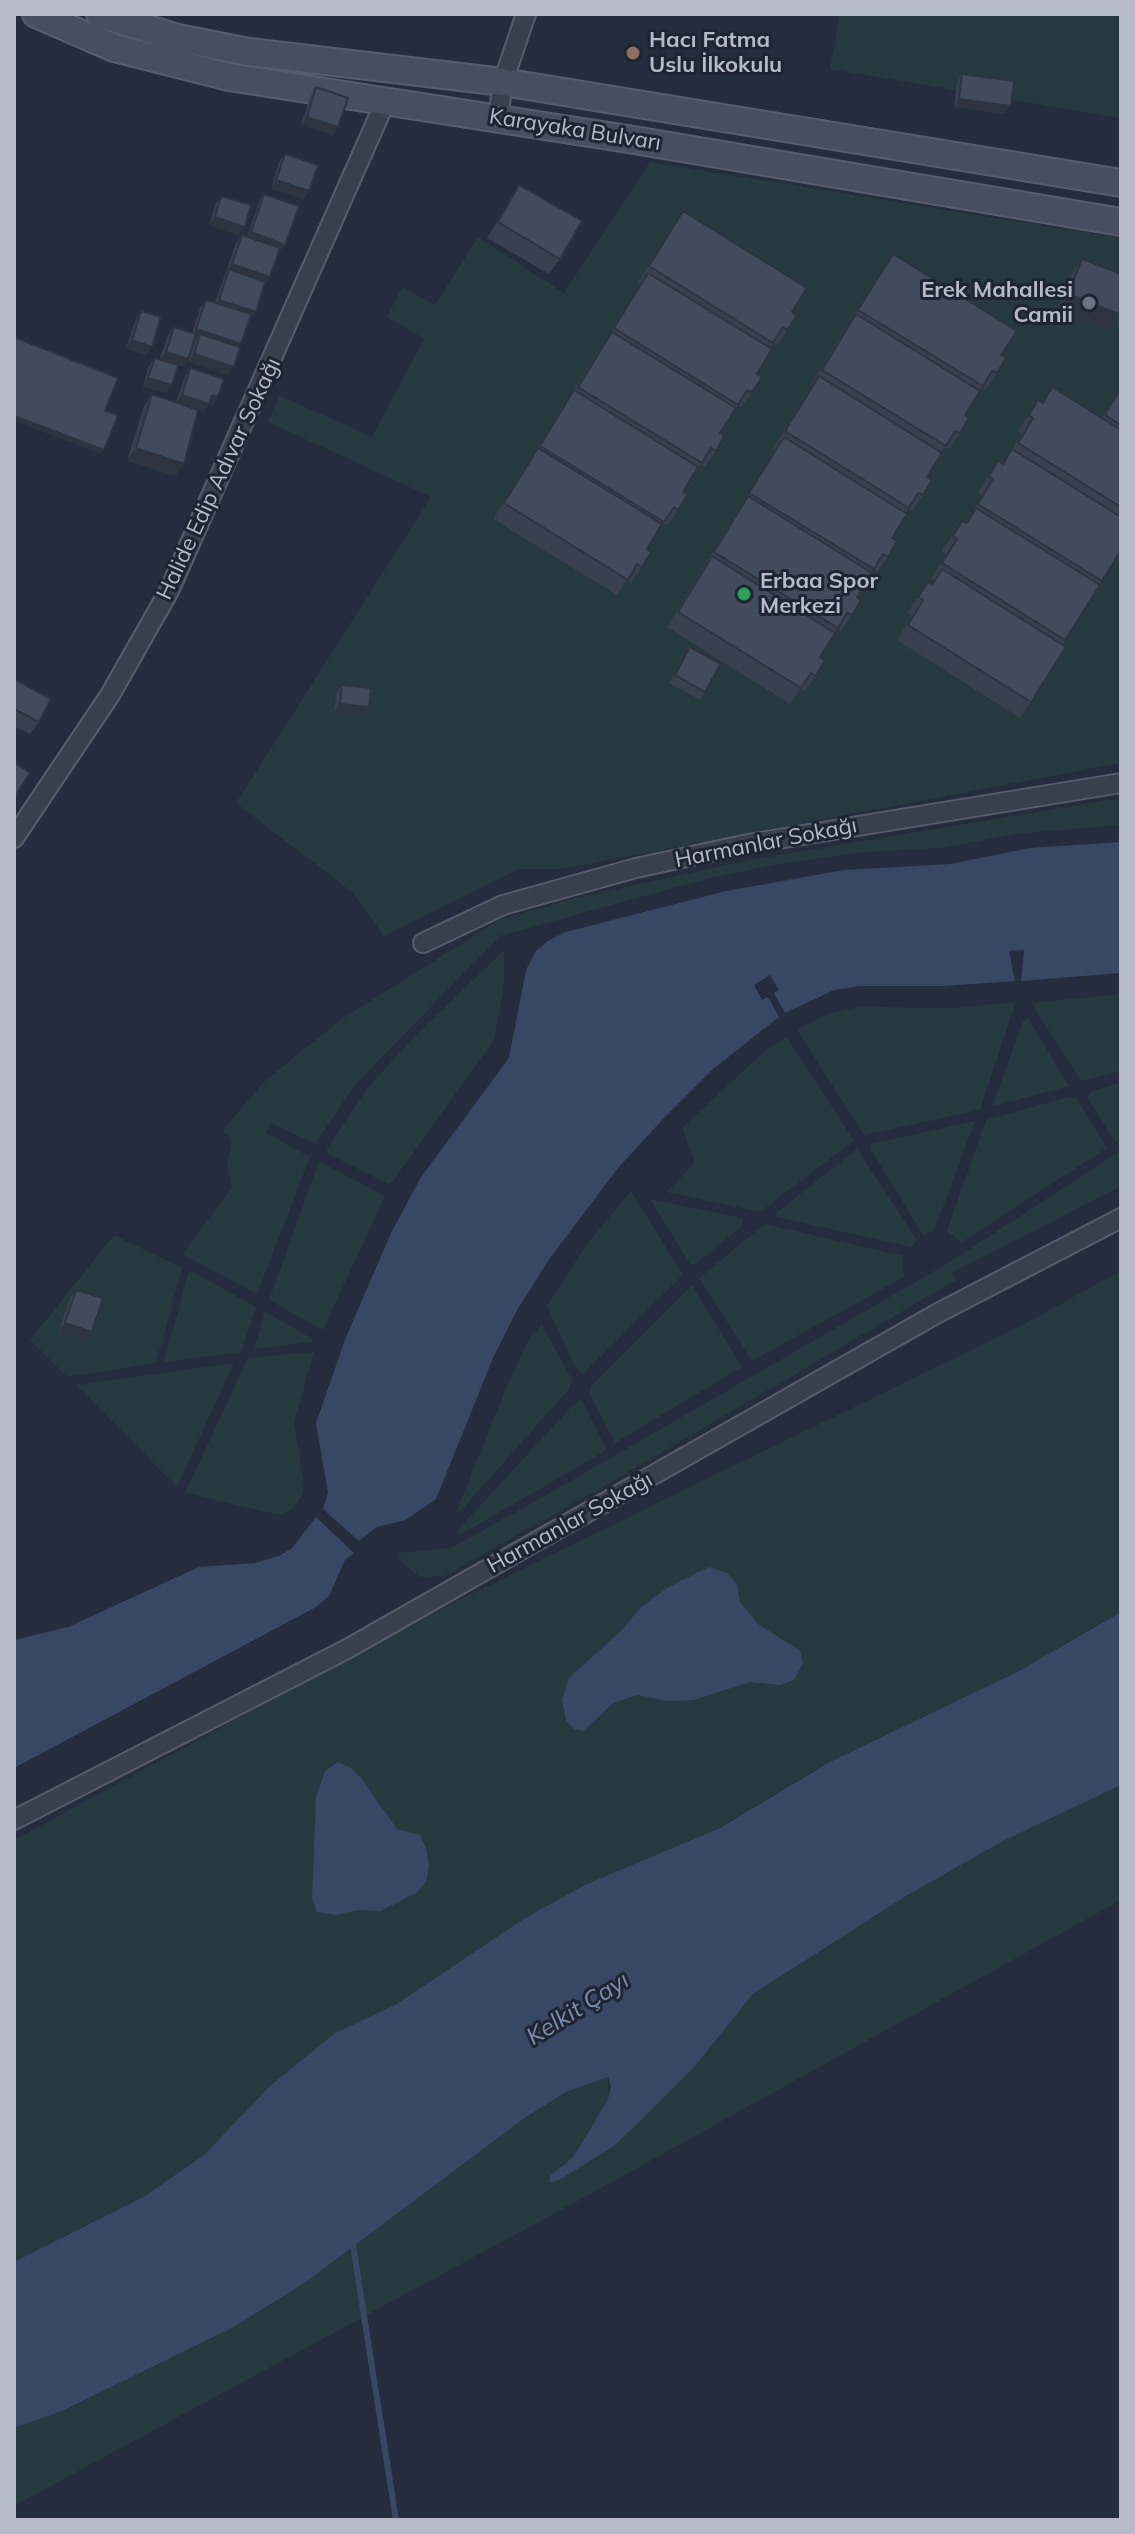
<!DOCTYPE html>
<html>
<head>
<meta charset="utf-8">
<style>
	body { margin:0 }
	#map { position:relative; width:1135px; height:2534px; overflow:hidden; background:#242d3d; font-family:Mulish,sans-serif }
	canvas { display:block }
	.frame { position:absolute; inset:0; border:16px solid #b4bac8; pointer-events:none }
</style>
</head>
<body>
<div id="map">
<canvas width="1135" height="2534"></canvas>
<div class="frame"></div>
</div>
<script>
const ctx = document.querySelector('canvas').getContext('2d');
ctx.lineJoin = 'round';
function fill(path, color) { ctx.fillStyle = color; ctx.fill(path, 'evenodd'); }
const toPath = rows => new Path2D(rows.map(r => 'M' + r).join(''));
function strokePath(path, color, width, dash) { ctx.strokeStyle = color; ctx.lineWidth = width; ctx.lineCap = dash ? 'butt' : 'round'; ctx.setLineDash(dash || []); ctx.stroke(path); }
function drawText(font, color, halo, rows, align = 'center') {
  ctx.font = font + ' Mulish,sans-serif'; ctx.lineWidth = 6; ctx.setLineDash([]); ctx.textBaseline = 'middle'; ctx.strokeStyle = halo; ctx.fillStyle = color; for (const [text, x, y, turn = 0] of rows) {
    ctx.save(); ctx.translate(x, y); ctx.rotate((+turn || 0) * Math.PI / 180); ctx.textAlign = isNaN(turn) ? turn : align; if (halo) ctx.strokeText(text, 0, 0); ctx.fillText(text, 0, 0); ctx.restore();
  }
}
fill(toPath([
	[840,14,1121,14,1121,118,830,69],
	[650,162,1121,238,1121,763,561,869,519,869,384,936,353,893,236,803,431,497,268,422,279,395,372,437,424,339,387,317,402,287,435,305,478,237,564,293],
	[1121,798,1121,825,1015,834,942,848,864,852,773,865,706,879,500,936,354,1086,315,1144,271,1123,266,1133,310,1157,257,1294,182,1254,232,1188,227,1162,231,1145,230,1138,222,1131,265,1081,340,1020,501,919,576,898,744,861],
	[504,950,504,985,494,1040,390,1185,328,1154,327,1149,369,1086,414,1037],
	[1121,994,1121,1071,1081,1081,1031,1003],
	[1016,1002,980,1110,864,1135,797,1030,828,1014,857,1007,955,1008],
	[1028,1018,1069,1086,992,1107,1023,1021],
	[787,1037,854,1141,760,1212,667,1192,695,1162,682,1128,766,1050],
	[1121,1082,1121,1140,1115,1142,1087,1097,1092,1091],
	[1068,1097,1077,1099,1107,1148,962,1242,947,1231,986,1120],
	[975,1121,934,1231,923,1235,870,1148,871,1144],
	[857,1149,917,1240,912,1247,776,1217,777,1212],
	[1121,1150,1121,1186,952,1273,956,1280,601,1488,445,1576,420,1577,402,1563,398,1553,451,1548,541,1498,950,1262],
	[319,1161,385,1196,323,1330,269,1300],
	[631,1191,683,1275,583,1374,575,1367,547,1306,586,1245],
	[650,1199,737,1217,742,1219,742,1226,696,1264,690,1264],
	[765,1224,903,1256,904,1277,752,1361,699,1278],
	[114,1235,182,1268,156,1363,67,1377,30,1340],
	[189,1270,256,1307,241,1352,164,1362],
	[1121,1271,1121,1612,1019,1671,830,1762,720,1828,587,1884,525,1918,395,2005,335,2033,204,2155,145,2196,14,2262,14,1840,420,1619,1020,1326],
	[692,1285,742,1367,615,1443,589,1393,591,1386],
	[265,1312,313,1339,312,1342,254,1349],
	[542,1325,571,1378,570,1388,458,1514,456,1512,506,1388,531,1335],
	[314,1352,294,1423,304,1483,303,1493,294,1508,279,1515,185,1493,248,1358],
	[234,1363,177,1487,76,1385],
	[582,1400,607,1450,458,1536,456,1532,571,1407],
	[1121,1785,1121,1900,594,2192,14,2506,14,2428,62,2411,234,2327,306,2282,526,2117,566,2092,608,2077,608,2099,574,2156,559,2167,575,2169,591,2161,613,2147,695,2066,753,1994,906,1896,1003,1841]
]), '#26393e');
fill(toPath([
	[1121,842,1121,973,1021,981,1024,950,1009,951,1015,981,943,986,859,986,834,990,785,1013,774,993,779,990,770,975,754,985,762,1000,768,997,779,1017,713,1069,665,1117,618,1168,550,1258,517,1310,493,1358,436,1499,406,1520,377,1527,359,1541,323,1509,328,1493,316,1423,346,1337,391,1233,421,1177,509,1058,526,970,536,951,549,940,566,932,726,891,844,870,950,864,1030,848],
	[316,1517,354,1553,345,1560,329,1596,316,1607,14,1768,14,1640,68,1627,199,1567,255,1563,281,1555,292,1548],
	[709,1567,727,1573,737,1584,740,1602,758,1624,800,1651,803,1663,794,1680,780,1685,750,1682,694,1700,666,1701,638,1695,613,1703,584,1731,574,1729,566,1720,562,1700,569,1678,622,1630,641,1607,667,1588],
	[1121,1612,1121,1785,1003,1841,906,1896,753,1994,695,2066,642,2119,613,2147,559,2180,550,2183,550,2176,574,2156,608,2099,611,2086,608,2077,566,2092,526,2117,306,2282,234,2327,62,2411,14,2428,14,2262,145,2196,204,2155,270,2086,335,2033,395,2005,525,1918,587,1884,720,1828,830,1762,1019,1671],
	[338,1762,350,1767,361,1778,397,1829,420,1835,426,1848,429,1866,426,1882,416,1893,381,1911,358,1910,336,1915,317,1912,312,1898,316,1797,325,1771]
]), '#384764');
strokePath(toPath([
	[352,2239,396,2520]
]), '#384764', 6);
const minor = toPath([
	[498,118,503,82,526,14],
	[14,838,110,695,169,591,386,100],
	[423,943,503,905,636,868,748,844,1121,783],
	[14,1820,347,1649,938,1313,1121,1218]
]);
const secondary = toPath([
	[36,14,114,48,229,77,628,139,1121,222],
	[100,14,178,38,249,52,503,82,1121,183]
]);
strokePath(minor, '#565d6b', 22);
strokePath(secondary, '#565d6b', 30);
strokePath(minor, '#383f4d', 18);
strokePath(secondary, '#464e60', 26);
fill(toPath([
	[962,74,1005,114,954,107,957,82],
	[316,87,338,127,333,135,301,125,311,95],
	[285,154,309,191,304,199,271,188,279,162],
	[519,185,560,259,549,274,487,238,509,201],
	[264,194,279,253,270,277,265,285,250,320,249,319,228,375,188,362,196,339,195,339,188,359,183,367,178,365,166,393,143,386,149,366,155,358,160,359,168,335,174,327,192,333,200,308,206,300,215,303,236,243,242,235,247,237,259,202],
	[221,196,239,235,209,225,216,204],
	[683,211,792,312,787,330,776,346,773,344,770,348,757,374,752,392,741,408,738,406,735,410,720,433,716,451,705,467,701,464,683,492,678,510,668,525,664,523,655,536,647,549,642,567,631,583,627,580,617,595,493,519,641,284,638,282],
	[893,254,1001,355,997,373,986,389,982,387,980,391,965,415,960,433,949,449,945,447,927,477,923,495,912,511,908,509,906,513,892,538,888,557,877,572,873,570,871,572,857,597,852,615,841,631,837,629,835,632,820,657,816,676,805,691,801,689,790,704,667,627,776,448,774,447,812,386,811,385,882,270],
	[1082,259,1108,330,1057,310,1071,274],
	[141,311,146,355,126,348,136,319],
	[190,368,218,397,213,405,209,404,203,412,198,410,184,464,175,476,127,460,144,406,152,394,176,402,185,376],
	[1121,386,1121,550,1062,645,1031,702,1020,718,897,640,912,616,907,613,917,598,928,582,932,584,934,581,931,579,946,554,942,551,962,521,966,523,968,520,982,495,978,492,998,461,1002,463,1013,449,1022,434,1018,431,1038,400,1042,402,1052,387,1102,418],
	[690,647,705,692,700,700,669,683],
	[14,679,39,722,30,734,14,726],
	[342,685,369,707,363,715,334,712,336,693],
	[76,1290,92,1332,86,1340,59,1331,70,1298]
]), '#37404f');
fill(toPath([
	[959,99,1011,106,1005,114,954,107],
	[307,117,338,127,333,135,301,125],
	[276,180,309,191,304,199,271,188],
	[215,217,245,227,239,235,209,225],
	[251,232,285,245,279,253,245,240],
	[232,264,270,277,264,285,229,269,226,272],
	[1068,294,1119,314,1108,330,1057,310],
	[219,300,256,312,250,320,213,308],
	[196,329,241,344,236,352,200,334,196,339,191,337],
	[132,340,152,347,146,355,126,348],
	[166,352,188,359,183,367,160,360],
	[194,354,234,367,228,375,188,362],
	[148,378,172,385,166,393,143,386],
	[182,395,212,395,218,397,213,405,209,404,203,412,176,403],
	[14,416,104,450,101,454,14,421],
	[136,448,184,464,175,476,127,460],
	[340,704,369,707,363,715,334,712],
	[65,1323,92,1332,86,1340,59,1331]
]), '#2d3440');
const building = toPath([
	[962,74,1014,81,1011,106,959,99,962,74],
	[316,87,348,98,338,127,307,117,316,87],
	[285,154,318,165,309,191,276,180,285,154],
	[519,185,582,221,560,259,498,222,519,185],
	[264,194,299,206,285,245,251,232,264,194],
	[221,196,251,205,245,227,215,217,221,196],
	[683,211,807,288,792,312,797,315,787,330,783,327,773,343,649,266,683,211],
	[242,235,280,248,270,277,232,264,242,235],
	[893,254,1017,331,1001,355,1006,358,997,373,992,371,983,386,858,310,893,254],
	[1082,259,1121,274,1121,309,1119,314,1068,294,1082,259],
	[229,269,265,282,256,312,219,300,229,269],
	[648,273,772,349,757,374,762,377,752,392,747,390,738,405,614,328,648,273],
	[206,300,251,314,241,344,196,329,206,300],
	[141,311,161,317,152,347,132,340,141,311],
	[856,314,980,391,965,415,969,418,960,433,955,431,946,446,822,370,856,314],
	[174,327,196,334,188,359,166,352,174,327],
	[612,332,736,408,720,433,725,435,716,451,711,448,702,463,578,387,612,332],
	[200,334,240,347,234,367,194,354,200,334],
	[14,337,118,378,105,411,118,415,104,450,14,416,14,337],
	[155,358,178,365,172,385,148,378,155,358],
	[190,368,224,379,218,397,212,395,209,404,182,395,190,368],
	[819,376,942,453,927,477,932,480,923,495,918,493,909,508,785,431,819,376],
	[1052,387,1121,430,1121,507,1018,443,1033,418,1029,415,1038,400,1043,403,1052,387],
	[1121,388,1121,425,1105,415,1121,388],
	[574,390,698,467,683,492,688,494,678,510,674,507,664,522,540,446,574,390],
	[152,394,198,410,184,464,136,448,152,394],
	[784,437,907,514,892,538,897,541,888,557,883,554,874,569,749,493,784,437],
	[538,448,662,524,647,549,651,552,642,567,637,564,628,580,504,503,538,448],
	[1012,449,1121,517,1121,550,1102,581,978,504,993,479,989,476,998,461,1003,464,1012,449],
	[748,496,872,573,857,597,861,600,852,615,847,613,838,628,714,552,748,496],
	[976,508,1100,585,1065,640,942,563,957,539,953,536,962,521,967,523,976,508],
	[712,556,835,633,820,657,825,660,816,676,811,673,801,688,678,612,712,556],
	[942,569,1066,647,1031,702,908,625,923,600,918,597,928,582,932,585,942,569],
	[690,647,721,664,705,692,675,675,690,647],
	[14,679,51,699,39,722,14,709,14,679],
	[342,685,371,688,369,707,340,704,342,685],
	[14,762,30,773,14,798,14,762],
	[76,1290,103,1298,92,1332,65,1323,76,1290]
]);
fill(building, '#404b5c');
strokePath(building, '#2d3440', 2);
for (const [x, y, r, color] of [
	[633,53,8,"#8d6e63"],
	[1089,303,8,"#6b7280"],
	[744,594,8,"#2e9e5b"]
]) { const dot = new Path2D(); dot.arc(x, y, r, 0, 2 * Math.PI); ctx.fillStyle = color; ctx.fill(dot); strokePath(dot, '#1d2432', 3); }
drawText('bold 22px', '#b4bac8', '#1d2432', [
	["Hacı Fatma",649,40],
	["Uslu İlkokulu",649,65],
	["Erek Mahallesi",1073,290,"right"],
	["Camii",1073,315,"right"],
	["Erbaa Spor",760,581],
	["Merkezi",760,606]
], 'left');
drawText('22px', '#b4bac8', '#1d2432', [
	["Karayaka Bulvarı",575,130,9],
	["Halide Edip Adıvar Sokağı",219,479,-65],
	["Harmanlar Sokağı",766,843,-11],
	["Harmanlar Sokağı",570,1523,-29]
]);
drawText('italic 24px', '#7c8eb0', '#1d2432', [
	["Kelkit Çayı",578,2009,-32]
]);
</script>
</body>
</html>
